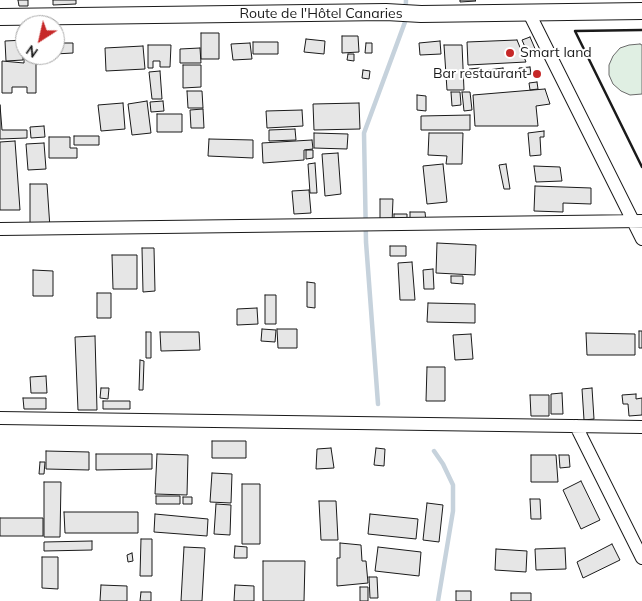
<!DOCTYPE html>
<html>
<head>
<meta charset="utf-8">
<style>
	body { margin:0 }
	#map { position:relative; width:642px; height:601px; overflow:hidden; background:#fff; font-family:Mulish,sans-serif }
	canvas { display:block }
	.north { position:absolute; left:15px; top:15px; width:50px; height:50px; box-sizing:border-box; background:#fff; border:1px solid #a3a3a3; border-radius:50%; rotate:215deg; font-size:14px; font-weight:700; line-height:20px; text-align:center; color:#1a1a1a }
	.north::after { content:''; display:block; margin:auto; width:18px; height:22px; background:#c62828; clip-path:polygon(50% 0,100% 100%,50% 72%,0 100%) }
</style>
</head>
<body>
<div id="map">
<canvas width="642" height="601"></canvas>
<div class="north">N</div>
</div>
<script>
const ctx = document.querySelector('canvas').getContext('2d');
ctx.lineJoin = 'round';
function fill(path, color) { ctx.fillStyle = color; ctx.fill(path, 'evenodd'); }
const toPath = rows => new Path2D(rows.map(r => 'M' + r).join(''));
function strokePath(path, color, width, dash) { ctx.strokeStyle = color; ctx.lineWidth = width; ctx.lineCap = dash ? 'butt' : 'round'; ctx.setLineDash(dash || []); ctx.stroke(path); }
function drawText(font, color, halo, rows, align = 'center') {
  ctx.font = font + ' Mulish,sans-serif'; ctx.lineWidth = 4; ctx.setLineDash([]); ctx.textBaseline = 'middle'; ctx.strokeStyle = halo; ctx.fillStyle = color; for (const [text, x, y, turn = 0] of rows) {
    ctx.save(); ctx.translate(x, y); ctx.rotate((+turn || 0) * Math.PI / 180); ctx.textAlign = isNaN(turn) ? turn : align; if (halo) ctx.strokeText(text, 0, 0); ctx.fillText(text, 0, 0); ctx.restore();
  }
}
const green = toPath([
	[640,44,642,45,642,94,630,95,621,91,613,84,609,75,609,65,613,56,620,48,629,45,640,44]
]);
fill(green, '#e0efe3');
strokePath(green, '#6a6a6a', 1);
strokePath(toPath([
	[378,404,366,242,364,133,405,22,406,0],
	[434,451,443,464,453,485,453,511,438,601]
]), '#c6d2dc', 4.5);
const building = toPath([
	[18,0,28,0,28,6,19,6,18,0],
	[53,0,76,0,76,4,53,5,53,0],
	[460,0,475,0,476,1,460,2,460,0],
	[201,33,219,33,219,59,201,59,201,33],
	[342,36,358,36,359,52,342,53,342,36],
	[530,37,536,51,528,54,522,40,530,37],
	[306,39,325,41,324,54,304,52,306,39],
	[25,40,25,55,23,55,23,60,6,61,5,41,25,40],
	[517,40,526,62,468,65,467,42,517,40],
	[440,41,441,54,420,55,419,43,440,41],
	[253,42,278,42,278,54,253,54,253,42],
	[55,43,73,43,73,53,55,54,55,43],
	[250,43,252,59,233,60,231,44,250,43],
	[366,43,372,43,372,53,365,53,366,43],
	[148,45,171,45,170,67,160,67,160,61,153,61,153,68,148,68,148,45],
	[444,45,462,45,464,90,447,90,444,45],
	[143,46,145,69,106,71,105,48,143,46],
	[200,48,201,63,180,63,180,49,200,48],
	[348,54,354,54,354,61,347,60,348,54],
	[24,56,36,56,36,93,27,93,27,87,12,87,12,93,2,93,2,61,24,63,24,56],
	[183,65,201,65,201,87,183,88,183,65],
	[530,67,531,74,520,76,519,68,530,67],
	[480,68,481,76,470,77,469,69,480,68],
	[503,68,504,76,489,77,488,70,503,68],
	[363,70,370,71,369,79,362,78,363,70],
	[160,71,162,99,152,99,149,72,160,71],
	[537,82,538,89,530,90,529,83,537,82],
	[545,89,550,104,536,106,538,126,475,126,473,95,545,89],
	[187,91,202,91,203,108,188,108,187,91],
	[451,92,460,92,461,105,452,106,451,92],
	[462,92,470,92,472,110,464,111,462,92],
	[417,95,426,96,426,111,417,110,417,95],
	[147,101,151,133,132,135,128,104,147,101],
	[163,101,164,111,151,112,150,102,163,101],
	[123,103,125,129,101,131,98,105,123,103],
	[359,103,360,129,314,130,313,104,359,103],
	[0,105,2,130,27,130,27,138,0,139,0,105],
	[203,109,204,128,191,128,190,110,203,109],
	[302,110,303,126,267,128,266,111,302,110],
	[157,114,182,114,182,132,157,132,157,114],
	[470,115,470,130,421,130,421,116,470,115],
	[44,126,45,137,31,138,30,127,44,126],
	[295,129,296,140,269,141,269,130,295,129],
	[544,131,544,137,540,137,541,155,530,156,528,133,544,131],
	[314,133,348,134,347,149,314,148,314,133],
	[429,133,463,133,462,164,446,164,447,156,428,155,429,133],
	[74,136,99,136,99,145,74,145,74,136],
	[49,137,70,137,70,148,77,148,77,158,49,158,49,137],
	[209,139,253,140,253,158,208,156,209,139],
	[312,140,313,149,304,150,304,160,263,163,262,143,312,140],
	[15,141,20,210,0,210,0,142,15,141],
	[44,143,46,169,28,170,26,144,44,143],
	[306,150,313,150,313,158,306,159,306,150],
	[338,153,341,194,325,196,322,154,338,153],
	[315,163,317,193,310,193,308,164,315,163],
	[443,164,447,202,427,204,423,166,443,164],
	[506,164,510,189,504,189,499,165,506,164],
	[534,166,560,167,562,181,536,182,534,166],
	[30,184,47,184,50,228,30,229,30,184],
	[535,186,591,188,591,204,563,203,563,212,534,211,535,186],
	[309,190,311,213,294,214,292,191,309,190],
	[380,199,393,199,392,223,380,223,380,199],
	[410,212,425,212,426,222,410,220,410,212],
	[394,214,407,214,407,222,394,222,394,214],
	[437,243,476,245,475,275,436,273,437,243],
	[390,246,406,246,406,256,390,256,390,246],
	[142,248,154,248,155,291,143,292,142,248],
	[112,255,137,255,137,289,113,289,112,255],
	[412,262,415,300,400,300,398,263,412,262],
	[433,269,434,289,424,289,423,270,433,269],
	[33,270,53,271,53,296,33,296,33,270],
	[451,276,463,276,463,284,451,283,451,276],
	[307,282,315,283,315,308,307,307,307,282],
	[97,293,111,293,111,318,97,318,97,293],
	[265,295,276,295,276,324,265,324,265,295],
	[428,303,475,304,475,323,427,322,428,303],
	[257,308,258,324,237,325,237,309,257,308],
	[262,329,276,330,275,342,261,341,262,329],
	[277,329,297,329,297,348,278,348,277,329],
	[639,331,642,331,642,348,639,348,639,331],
	[146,332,151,332,151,358,146,358,146,332],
	[160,332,199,332,200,350,161,351,160,332],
	[586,333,635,334,635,355,587,355,586,333],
	[471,334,473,359,455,360,453,335,471,334],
	[95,336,97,410,78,410,75,337,95,336],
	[140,360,144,361,143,390,139,390,140,360],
	[427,367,445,367,445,401,426,401,427,367],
	[46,376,47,393,31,393,30,377,46,376],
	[101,388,109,388,108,399,100,398,101,388],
	[592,388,594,419,584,420,582,389,592,388],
	[562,393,563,414,551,414,551,394,562,393],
	[636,394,636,399,642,398,642,415,629,416,628,404,623,404,622,395,636,394],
	[530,395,549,395,549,416,531,416,530,395],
	[23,398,46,398,46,409,24,409,23,398],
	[103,401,130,401,130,409,103,409,103,401],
	[212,441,246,441,246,458,212,458,212,441],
	[331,448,334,468,316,469,317,449,331,448],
	[376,448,385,449,384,466,374,465,376,448],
	[46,451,89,452,89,470,46,469,46,451],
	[96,454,152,454,152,469,96,470,96,454],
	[157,454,188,455,187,495,155,494,157,454],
	[531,455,556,455,558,482,531,482,531,455],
	[559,455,569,455,570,467,560,468,559,455],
	[40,462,45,462,44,474,39,474,40,462],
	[212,473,232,474,231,503,210,502,212,473],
	[581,481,600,520,581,529,563,490,581,481],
	[44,482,61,482,60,537,44,537,44,482],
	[242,484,260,484,260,544,242,544,242,484],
	[156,496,180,496,180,504,156,504,156,496],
	[183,497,192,497,192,504,183,504,183,497],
	[530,499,540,499,541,519,531,519,530,499],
	[319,501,336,501,338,540,321,540,319,501],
	[427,503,443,505,439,542,423,540,427,503],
	[216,504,231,505,230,535,214,534,216,504],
	[64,512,138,512,138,533,65,533,64,512],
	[155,514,208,519,207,536,154,532,155,514],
	[370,514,418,519,416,539,368,534,370,514],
	[0,518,43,518,43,536,0,536,0,518],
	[141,539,152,539,152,576,140,576,141,539],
	[92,541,92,550,44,551,44,542,92,541],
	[340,543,361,545,362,561,366,561,368,583,337,586,337,558,340,558,340,543],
	[612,544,620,560,583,578,577,562,612,544],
	[235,546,247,547,247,558,234,558,235,546],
	[184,547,205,548,202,601,181,601,184,547],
	[378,547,421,552,419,576,375,571,378,547],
	[565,548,566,569,536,570,535,549,565,548],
	[496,549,527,551,526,572,495,570,496,549],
	[132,553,133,561,128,562,127,555,132,553],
	[42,557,58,557,58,589,42,588,42,557],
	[263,561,305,561,304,601,263,601,263,561],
	[369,577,377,577,378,598,370,598,369,577],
	[101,585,127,586,127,601,100,601,101,585],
	[235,585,254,586,254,601,234,601,235,585],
	[360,587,368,587,368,601,360,601,360,587],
	[456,591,471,591,471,601,456,601,456,591],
	[141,592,151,592,151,601,140,601,141,592],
	[511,593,531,593,531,601,511,601,511,593]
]);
fill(building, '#e6e6e6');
strokePath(building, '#1a1a1a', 1);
const minor = toPath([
	[529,13,642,239],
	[0,229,642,221],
	[0,418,642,427],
	[576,426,642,558]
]);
const tertiary = toPath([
	[0,17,386,12,421,14,642,11]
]);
strokePath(minor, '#1a1a1a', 14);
strokePath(tertiary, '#1a1a1a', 18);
strokePath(minor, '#fff', 12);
strokePath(tertiary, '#fff', 16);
strokePath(toPath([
	[642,30,575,31,642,167]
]), '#1a1a1a', 2.5);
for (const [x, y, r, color] of [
	[510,53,5,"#c62828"],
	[537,74,5,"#c62828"]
]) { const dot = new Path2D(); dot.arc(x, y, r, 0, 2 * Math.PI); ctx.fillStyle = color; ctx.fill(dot); strokePath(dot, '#fff', 2); }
drawText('14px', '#1a1a1a', '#fff', [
	["Route de l'Hôtel Canaries",321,14]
]);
drawText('14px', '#1a1a1a', '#fff', [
	["Smart land",520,53],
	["Bar restaurant",527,74,"right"]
], 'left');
</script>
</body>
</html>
